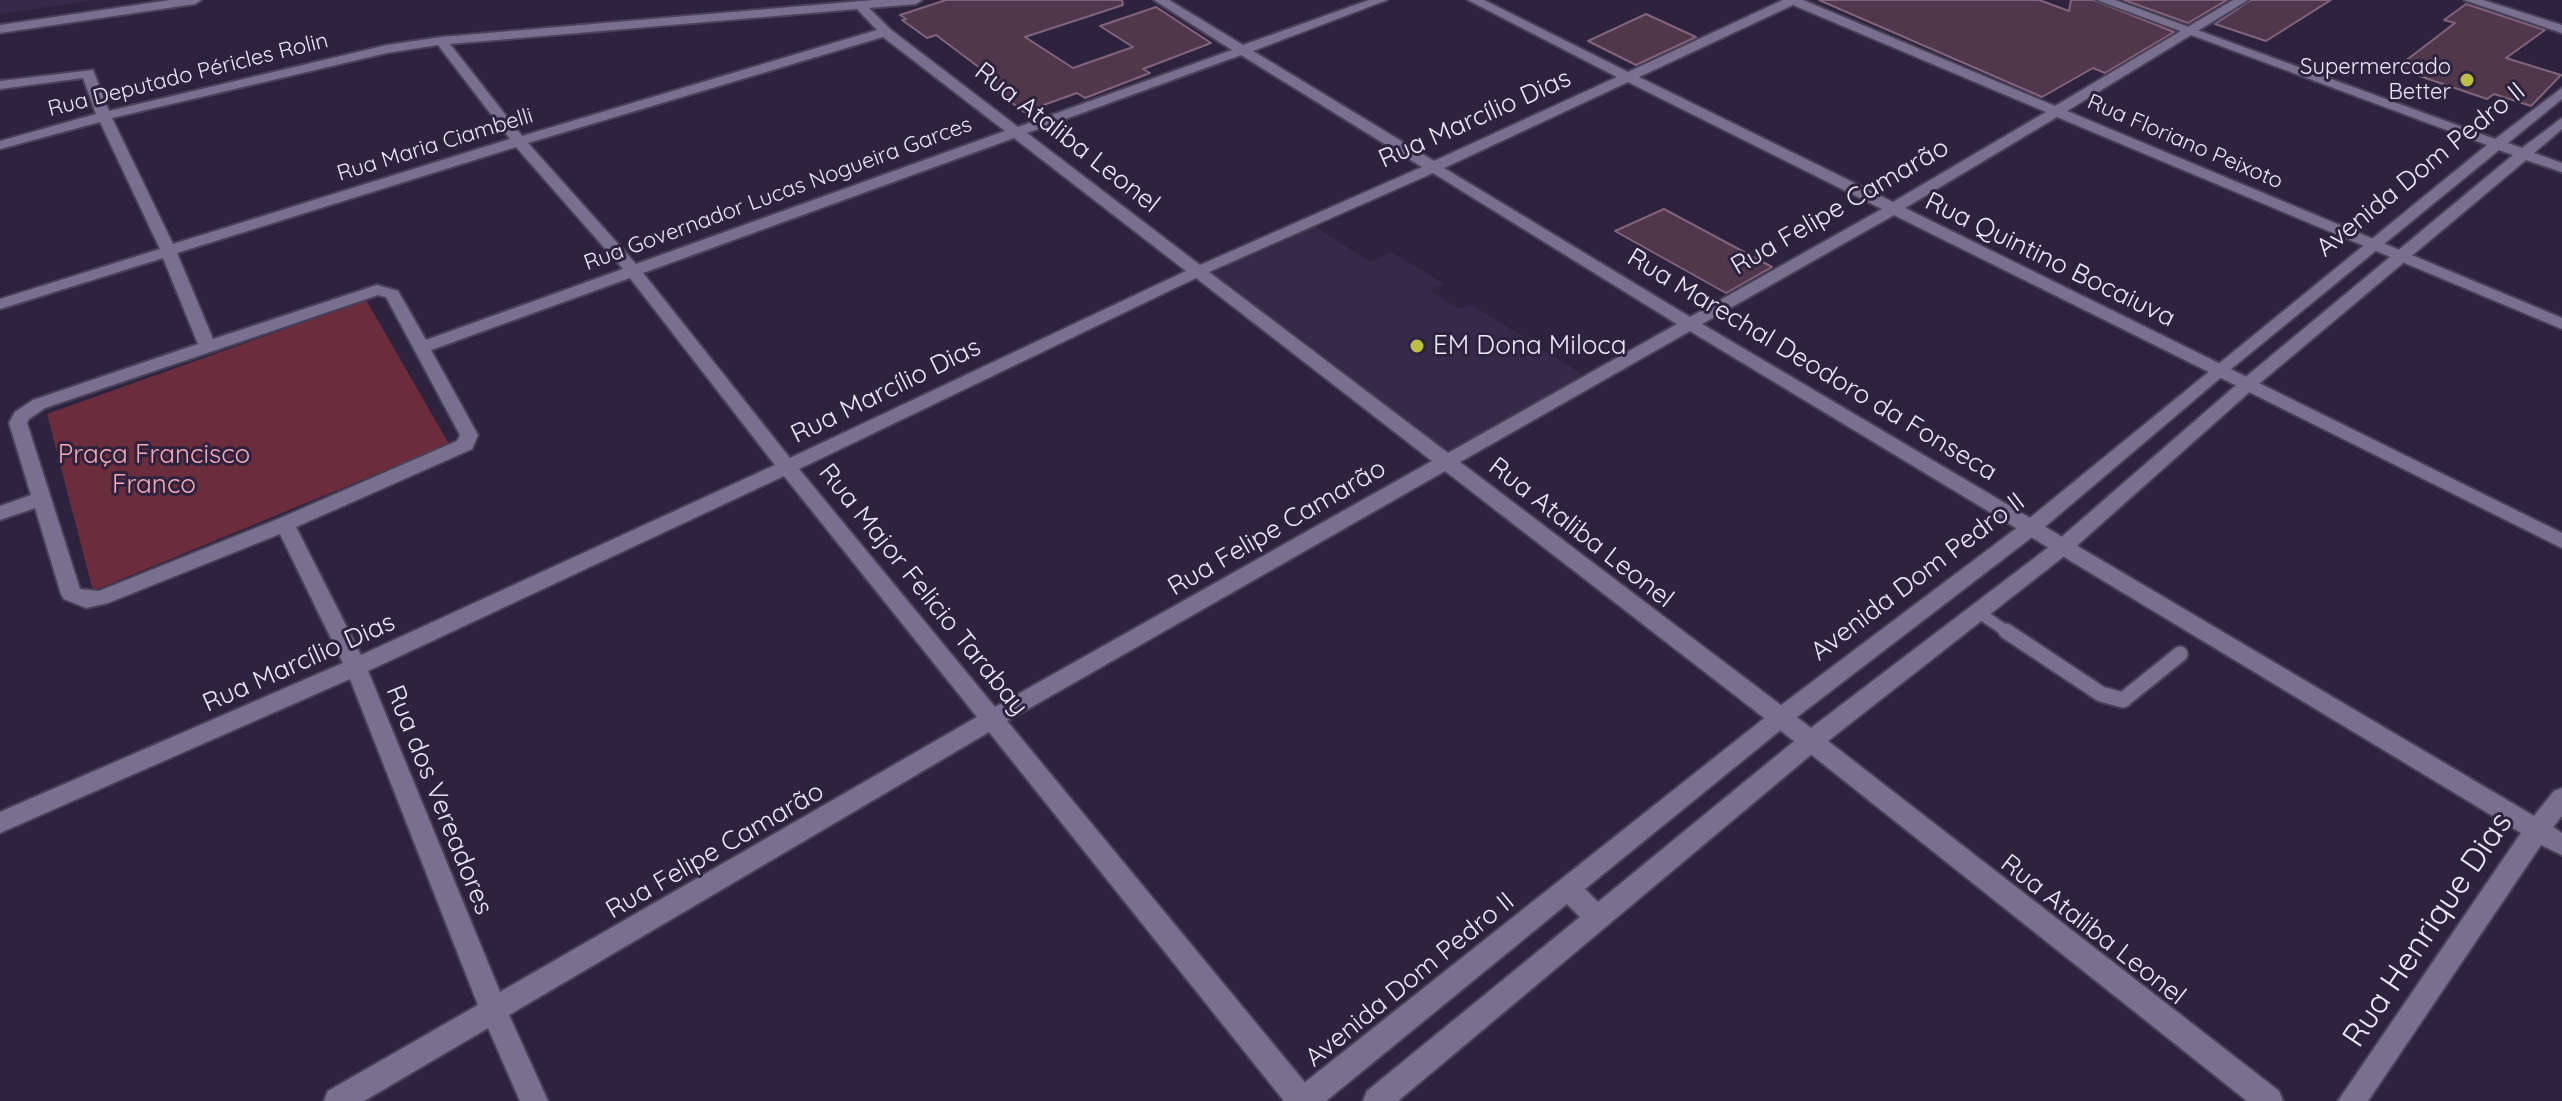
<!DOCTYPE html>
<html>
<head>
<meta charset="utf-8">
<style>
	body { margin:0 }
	canvas { display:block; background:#2d233e }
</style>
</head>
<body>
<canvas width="2562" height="1101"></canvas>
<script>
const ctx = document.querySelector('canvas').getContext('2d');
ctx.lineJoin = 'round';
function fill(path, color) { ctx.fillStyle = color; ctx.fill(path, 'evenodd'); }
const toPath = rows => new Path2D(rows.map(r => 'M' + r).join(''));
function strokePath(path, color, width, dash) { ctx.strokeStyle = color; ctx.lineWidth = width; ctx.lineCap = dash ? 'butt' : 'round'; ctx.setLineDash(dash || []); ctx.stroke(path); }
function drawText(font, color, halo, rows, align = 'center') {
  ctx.font = font + ' Quicksand,sans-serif'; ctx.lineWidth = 6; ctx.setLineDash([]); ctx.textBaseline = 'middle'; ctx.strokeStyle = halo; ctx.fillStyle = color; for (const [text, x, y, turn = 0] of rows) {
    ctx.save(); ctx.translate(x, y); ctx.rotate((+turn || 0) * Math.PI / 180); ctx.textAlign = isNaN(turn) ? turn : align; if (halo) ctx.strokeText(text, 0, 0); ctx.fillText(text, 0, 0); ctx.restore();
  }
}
fill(toPath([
	[0,0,95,0,0,14],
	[1308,222,1370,262,1392,252,1444,284,1430,290,1458,309,1472,305,1591,380,1447,455,1196,272]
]), '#362a4b');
fill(toPath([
	[366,300,449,444,93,591,47,414]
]), '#6b2d3b');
const building = toPath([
	[946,0,1122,0,1123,5,1025,37,1073,68,1133,47,1100,26,1156,7,1211,43,1143,69,1150,73,1085,98,1077,93,1024,112,986,83,996,80,936,35,927,38,902,20,906,19,900,15,946,0],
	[1819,0,2039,0,2069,11,2071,0,2094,0,2174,32,2105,73,2093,68,2042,97,1819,0],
	[2124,0,2227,0,2188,23,2124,0],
	[2251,0,2331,0,2266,41,2215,24,2251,0],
	[2466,4,2545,30,2506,58,2561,75,2531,106,2494,94,2487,99,2396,68,2455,23,2444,20,2466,4],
	[1646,14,1696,37,1636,65,1588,41,1646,14],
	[1664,209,1772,267,1726,293,1615,231,1664,209]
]);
fill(building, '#51374c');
strokePath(building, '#81647b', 2);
const serviceFar1 = toPath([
	[1978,612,2009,633]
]);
const service = toPath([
	[2006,631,2101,694,2123,700,2180,654]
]);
const minor = toPath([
	[873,0,922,0,916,4,869,8,890,29,1018,127,1232,50,1154,0,1169,0,1243,45,1369,0,1387,0,1253,51,1434,161,1617,77,1468,0,1484,0,1628,72,1783,0,1803,0,2055,106,2233,0,2248,0,2067,111,2562,318,2562,329,2057,117,1905,208,2562,533,2562,548,1894,215,1702,324,2534,816,2554,791,2562,788,2562,816,2553,827,2562,833,2562,855,2541,845,2368,1101,2338,1101,2521,833,1690,331,1460,462,1819,734,2279,1091,2283,1101,2247,1101,1803,748,1445,471,1007,721,1312,1091,1316,1101,1284,1101,989,732,509,1015,548,1101,520,1101,488,1028,364,1101,324,1101,328,1091,478,1005,350,679,0,833,0,812,343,663,280,534,108,603,86,608,64,599,61,594,35,508,0,520,0,506,31,495,9,423,15,412,33,400,198,344,163,258,0,309,0,299,160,249,100,122,0,149,0,141,96,114,83,78,0,89,0,81,93,70,109,111,387,45,441,37,873,0],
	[1793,5,2046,112,1893,202,1639,77,1793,5],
	[857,9,877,30,522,136,450,44,857,9],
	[883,37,1005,131,636,264,528,143,883,37],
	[438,45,510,139,173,244,112,118,387,53,438,45],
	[1241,55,1422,167,1200,265,1027,133,1241,55],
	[1628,82,1882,209,1690,317,1444,168,1628,82],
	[1014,138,1186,271,790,458,643,273,1014,138],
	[516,147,623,269,426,340,398,291,377,285,213,339,177,253,516,147],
	[1433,173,1677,324,1448,453,1209,272,1433,173],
	[630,278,775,465,361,655,296,527,472,449,478,435,431,350,630,278],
	[1196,278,1432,461,995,707,799,469,1196,278],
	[378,295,386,297,460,435,457,441,278,519,99,591,80,589,27,423,29,419,45,408,378,295],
	[784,476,977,717,500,992,368,671,784,476],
	[2464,0,2483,0,2562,25,2562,33,2464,0]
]);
const tertiary = toPath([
	[170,0,201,0,195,4,0,33,0,25,170,0],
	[2097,0,2115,0,2495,139,2562,88,2562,99,2508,143,2522,148,2562,118,2562,129,2534,153,2562,163,2562,172,2526,160,2254,388,2072,550,1819,748,1398,1101,1363,1101,1367,1091,1580,917,1567,904,1326,1101,1290,1101,1294,1091,1772,712,2026,521,2487,145,2097,0],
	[2499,150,2513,155,2242,380,2058,540,1803,734,1598,902,1585,889,1788,724,2040,531,2225,374,2499,150]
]);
strokePath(serviceFar1, '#494157', 15);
strokePath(service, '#494157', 19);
strokePath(minor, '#494157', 4);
strokePath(tertiary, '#494157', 4);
strokePath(serviceFar1, '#796f8f', 11);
strokePath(service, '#796f8f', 15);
fill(minor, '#796f8f');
fill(tertiary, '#796f8f');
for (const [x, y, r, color] of [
	[2467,80,8,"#bdbf43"],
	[1417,346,8,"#bdbf43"]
]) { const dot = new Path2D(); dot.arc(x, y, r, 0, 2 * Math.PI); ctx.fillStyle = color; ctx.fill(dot); strokePath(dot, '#2d233e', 3); }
drawText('22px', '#ece7f9', '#2d233e', [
	["Supermercado",2451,67],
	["Better",2451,92]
], 'right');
drawText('22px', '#ece7f9', '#2d233e', [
	["Rua Deputado Péricles Rolin",188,75,-14],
	["Rua Floriano Peixoto",2185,142,23],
	["Rua Maria Ciambelli",435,145,-17],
	["Rua Governador Lucas Nogueira Garces",778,194,-20]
]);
drawText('26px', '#ece7f9', '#2d233e', [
	["Rua Marcílio Dias",1475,119,-24],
	["Rua Ataliba Leonel",1067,138,38],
	["Avenida Dom Pedro II",2421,170,-39],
	["Rua Felipe Camarão",1840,207,-30],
	["Rua Quintino Bocaiuva",2050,260,26],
	["Rua Marechal Deodoro da Fonseca",1812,365,31],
	["Rua Marcílio Dias",886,391,-26],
	["Rua Felipe Camarão",1277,528,-30],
	["Rua Ataliba Leonel",1581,533,38],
	["Avenida Dom Pedro II",1918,577,-37],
	["Rua Major Felicio Tarabay",923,590,51],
	["Rua Marcílio Dias",299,663,-24],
	["Rua dos Vereadores",439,800,68],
	["Rua Felipe Camarão",715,851,-30],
	["Rua Ataliba Leonel",2093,930,38],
	["Avenida Dom Pedro II",1410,980,-39]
]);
drawText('26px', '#ece7f9', '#2d233e', [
	["EM Dona Miloca",1433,346]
], 'left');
drawText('26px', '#fca7b7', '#2d233e', [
	["Praça Francisco",154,455],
	["Franco",154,485]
]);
drawText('32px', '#ece7f9', '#2d233e', [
	["Rua Henrique Dias",2428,930,-56]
]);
</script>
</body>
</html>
